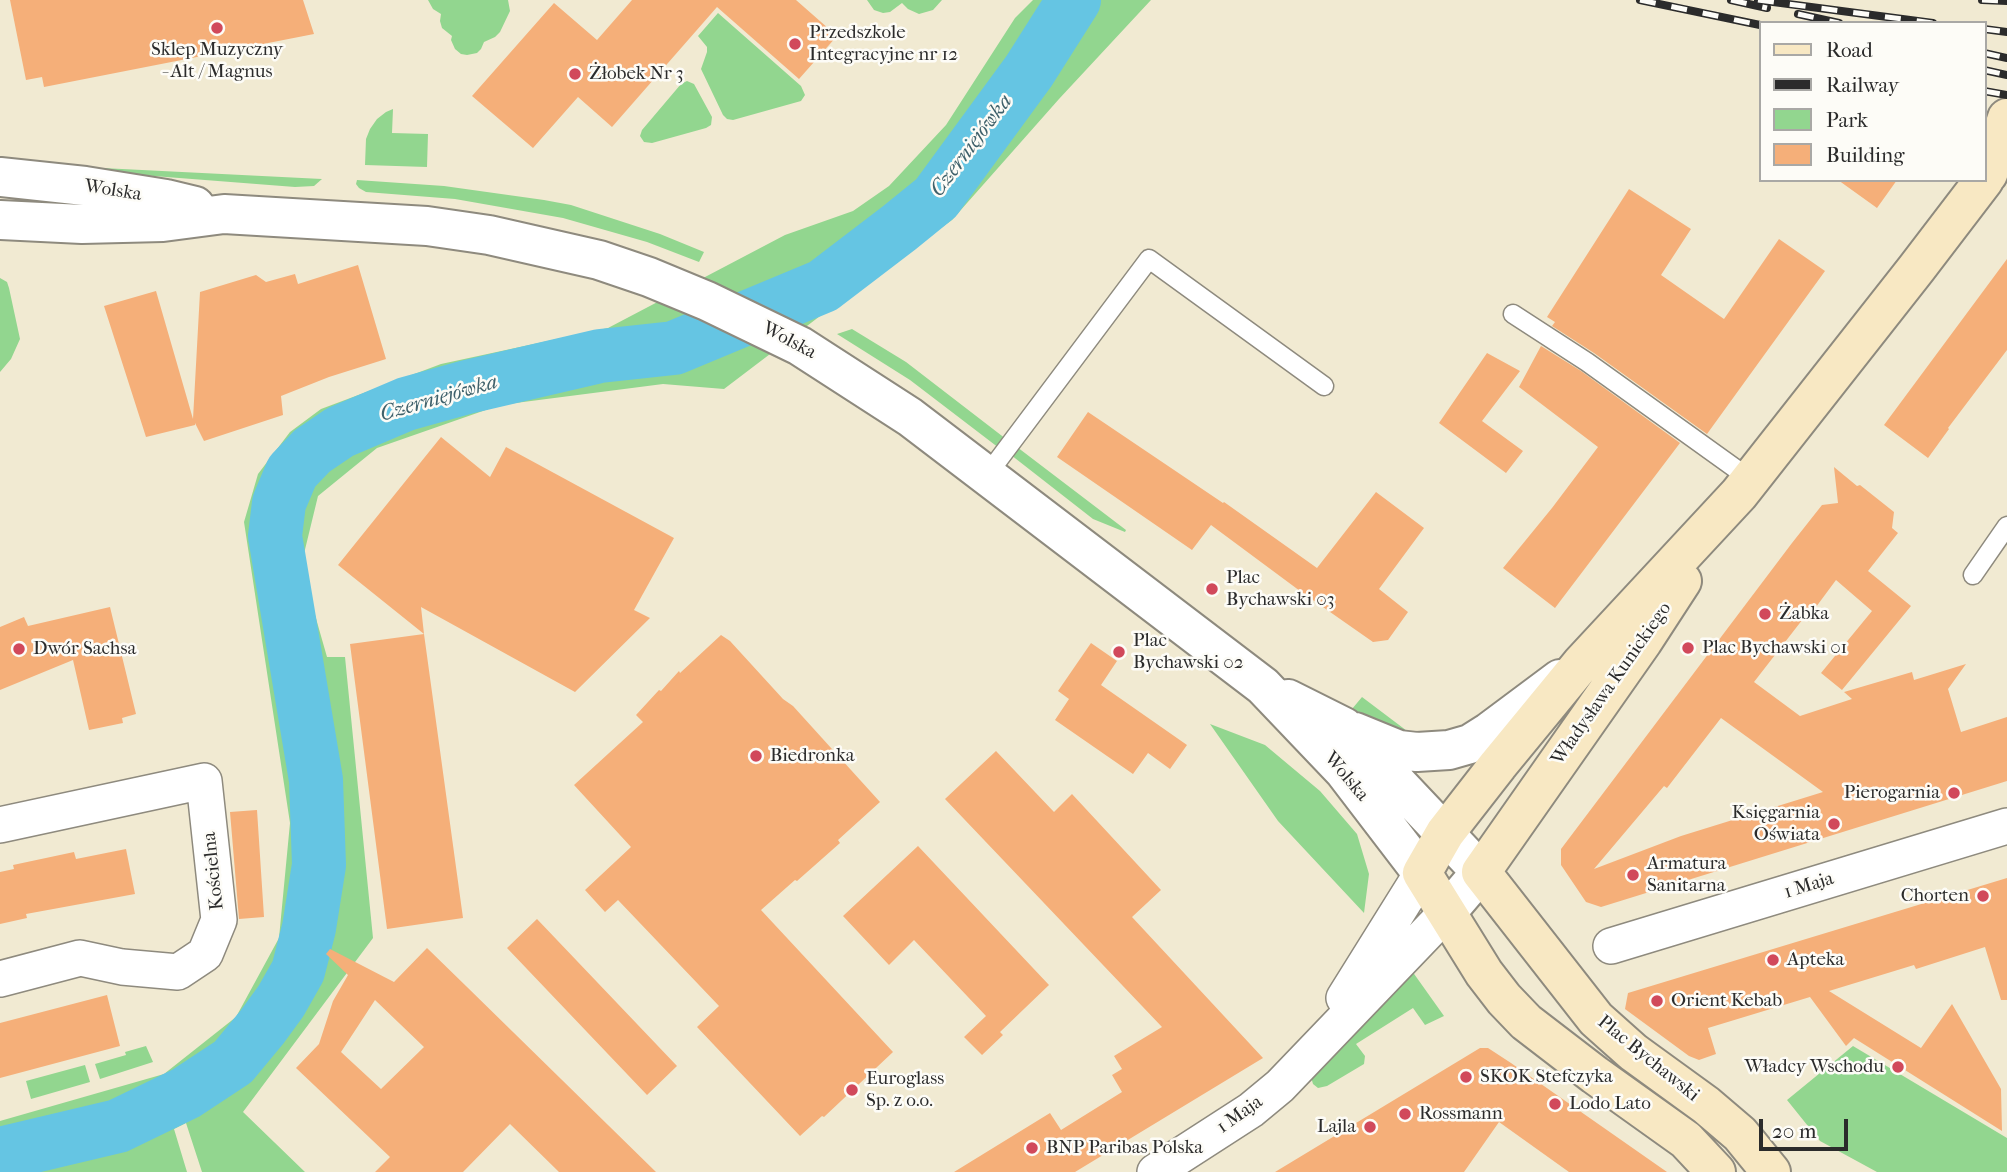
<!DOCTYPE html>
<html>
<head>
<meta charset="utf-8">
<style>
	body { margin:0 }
	#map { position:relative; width:2007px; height:1172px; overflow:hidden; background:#f1ead2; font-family:"IM FELL French Canon",serif }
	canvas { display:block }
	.legend { position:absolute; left:1759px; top:21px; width:228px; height:161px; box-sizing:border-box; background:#fdfcf7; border:2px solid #a9a8a5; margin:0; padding:9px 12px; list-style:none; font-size:21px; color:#2b2b2b }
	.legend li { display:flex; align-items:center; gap:14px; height:35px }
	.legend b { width:35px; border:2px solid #a9a8a5 }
	.scale { position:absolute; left:1759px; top:1119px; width:89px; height:32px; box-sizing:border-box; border:4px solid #2b2b2b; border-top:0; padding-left:9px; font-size:21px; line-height:24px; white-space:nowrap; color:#2b2b2b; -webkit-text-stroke:5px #fdfcf7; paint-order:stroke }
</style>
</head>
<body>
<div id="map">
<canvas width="2007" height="1172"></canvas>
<ul class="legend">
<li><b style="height:9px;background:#f8e8c3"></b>Road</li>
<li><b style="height:9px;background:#2b2b2b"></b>Railway</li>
<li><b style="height:19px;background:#92d68f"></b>Park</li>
<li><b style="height:19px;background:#f5af79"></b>Building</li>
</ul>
<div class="scale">20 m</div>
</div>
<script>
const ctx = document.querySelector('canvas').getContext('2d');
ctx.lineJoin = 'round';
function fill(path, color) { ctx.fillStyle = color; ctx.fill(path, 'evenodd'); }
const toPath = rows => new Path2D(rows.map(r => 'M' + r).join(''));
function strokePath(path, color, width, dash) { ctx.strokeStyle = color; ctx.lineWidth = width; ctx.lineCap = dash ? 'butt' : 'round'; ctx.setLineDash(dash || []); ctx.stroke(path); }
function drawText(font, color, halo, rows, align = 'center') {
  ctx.font = font + ' "IM FELL French Canon",serif'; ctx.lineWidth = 5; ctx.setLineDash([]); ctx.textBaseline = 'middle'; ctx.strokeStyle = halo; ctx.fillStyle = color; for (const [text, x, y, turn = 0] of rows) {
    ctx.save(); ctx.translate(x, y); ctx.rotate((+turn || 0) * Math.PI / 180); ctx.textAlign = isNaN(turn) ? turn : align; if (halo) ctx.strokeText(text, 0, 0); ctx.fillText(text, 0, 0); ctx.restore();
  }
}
fill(toPath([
	[428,0,508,0,510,11,500,32,495,37,484,42,481,49,477,53,467,55,461,54,455,49,451,40,452,36,442,28,440,21,441,14,433,9],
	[867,0,942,0,933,10,919,14,908,9,902,3,890,12,883,13,874,10],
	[1033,0,1151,0,1059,99,952,220,853,291,724,389,663,384,500,405,377,448,318,496,301,566,327,657,345,657,373,938,243,1112,305,1172,202,1172,186,1123,174,1129,187,1172,0,1172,0,1121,164,1074,236,1017,279,938,290,823,244,522,258,474,290,432,321,409,441,364,608,328,785,235,853,211,889,186,946,125,1015,18],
	[718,13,801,86,805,95,801,101,733,120,727,119,723,115,701,69,707,52,707,47,698,36],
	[687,81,694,84,712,117,711,125,706,128,652,143,644,142,640,136,642,130,681,84],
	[393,109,392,133,428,134,427,167,365,165,366,139,370,129,377,119,386,112],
	[102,168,322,179,314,186,295,187,102,172],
	[357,180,444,186,544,200,571,205,660,234,704,252,699,262,647,242,563,218,455,199,366,192,359,188,356,184],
	[0,278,7,282,9,288,20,339,11,359,0,372],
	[852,329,906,362,1006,439,999,448,910,380,837,334],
	[1017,447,1126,530,1125,532,1093,519,1011,455],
	[1362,697,1415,737,1352,712,1352,709],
	[1210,724,1265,745,1320,791,1357,834,1369,874,1364,913,1278,821],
	[1412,971,1444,1016,1425,1025,1413,1008,1356,1044,1365,1056,1364,1064,1327,1086,1318,1088,1313,1084,1311,1077],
	[146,1046,153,1062,100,1079,95,1064,126,1055,125,1052],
	[1853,1046,2007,1138,2007,1172,1877,1172,1820,1141,1787,1100],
	[85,1065,90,1082,31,1099,26,1081]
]), '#92d68f');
strokePath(toPath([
	[0,1154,118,1126,186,1093,233,1062,262,1027,281,1001,298,971,309,928,319,865,316,780,275,536,279,503,292,472,312,451,340,432,406,404,467,387,600,356,674,348,823,286,899,228,936,198,1029,71,1074,0]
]), '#65c5e3', 54);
fill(toPath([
	[10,0,303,0,314,34,44,87,42,77,26,80],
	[632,0,796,0,837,36,799,79,717,7,612,127,578,97,533,148,472,96,554,3,597,40],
	[1838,180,1897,180,1877,208],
	[1629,189,1691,229,1661,275,1724,319,1779,239,1825,271,1707,434,1594,353,1552,326,1555,322,1547,317],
	[2007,259,2007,350,1948,428,1949,429,1928,458,1884,425],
	[358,265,386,359,329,377,281,396,283,415,204,441,195,423,195,425,146,437,104,306,156,291,193,419,200,292,256,275,266,282,295,274,298,284],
	[1541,346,1581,371,1680,443,1555,608,1503,568,1552,508,1598,447,1519,387],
	[1487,353,1520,371,1482,421,1523,451,1506,473,1439,423],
	[1088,412,1223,503,1224,502,1317,568,1376,492,1424,528,1379,589,1408,612,1388,640,1373,642,1300,591,1211,525,1192,550,1057,457],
	[441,437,490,477,506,447,674,538,634,610,650,618,575,692,421,607,424,634,338,565],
	[1834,467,1857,486,1860,485,1894,512,1892,528,1898,533,1868,571,1911,606,1842,690,1821,673,1872,611,1836,580,1816,607,1813,606,1754,682,1800,716,1852,699,1844,692,1912,672,1914,680,1966,664,1948,689,1961,732,2007,717,2007,781,1601,907,1586,902,1561,865,1561,849,1792,543,1822,505,1838,503],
	[1721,718,1823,792,1681,836,1594,869,1664,786,1667,788],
	[110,607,136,714,122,718,123,723,89,730,73,660,0,690,0,627,24,617,28,626],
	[424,634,463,918,387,929,350,644],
	[721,635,730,641,783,699,793,706,880,802,838,840,840,843,797,881,795,880,761,910,893,1052,824,1117,822,1116,800,1136,697,1027,719,1006,618,900,605,912,585,890,631,847,574,785,643,722,636,715,659,690,661,691,679,671,680,673],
	[1091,643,1117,661,1101,685,1187,745,1170,769,1148,753,1133,774,1055,720,1069,699,1058,691],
	[996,751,1054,812,1072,794,1161,890,1132,917,1263,1058,1075,1172,954,1172,1050,1113,1061,1130,1122,1092,1112,1075,1122,1069,1114,1056,1162,1027,945,799],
	[257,810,264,917,239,919,230,812],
	[918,846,1049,985,1000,1032,1003,1035,982,1055,964,1037,986,1016,914,940,889,965,843,916],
	[126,849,135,894,26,914,27,918,0,924,0,872,14,869,13,865,74,852,76,859],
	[2007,878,2007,1000,2001,1000,1985,947,1916,969,1914,965,1829,991,1921,1048,1952,1004,2001,1089,2002,1131,1854,1038,1846,1046,1810,997,1708,1028,1716,1054,1699,1060,1689,1056,1625,1009,1628,993],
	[537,919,677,1066,647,1095,507,948],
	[427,948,466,986,656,1172,559,1172,510,1124,463,1172,375,1172,390,1157,296,1068,319,1044,333,1001,348,975,326,954,330,949,394,982],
	[375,1000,424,1047,381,1089,341,1052],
	[107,995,120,1046,0,1078,0,1023],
	[1480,1048,1488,1048,1511,1063,1667,1172,1569,1172,1499,1122,1464,1172,1275,1172]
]), '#f5af79');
const service = toPath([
	[1513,314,1587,362,1750,479],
	[987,475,1149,259,1324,386],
	[1973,575,2007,526]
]);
const minor = toPath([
	[0,825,204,781,219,920,205,954,178,972,122,967,80,958,0,979],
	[1611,946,2007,826],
	[1344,998,1422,873],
	[1155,1172,1251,1110,1280,1086,1446,913]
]);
const tertiary = toPath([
	[0,177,85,186,166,199,195,206],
	[0,220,82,224,163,222,224,214,427,226,489,235,599,260,649,277,707,301,800,346,910,417,1263,686,1344,771,1422,873],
	[1288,699,1344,727,1481,872,1446,913],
	[1355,732,1399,750,1417,752,1449,750,1470,744,1489,732,1560,679]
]);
const secondary = toPath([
	[1988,174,2007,118],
	[1682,581,1643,641,1481,872,1596,1019,1633,1052,1706,1105,1740,1134,1771,1172],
	[1716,1172,1686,1140,1595,1075,1526,1022,1504,999,1484,973,1422,873,1445,833,1498,765,1581,664,1739,494,1916,269,1984,180]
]);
strokePath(service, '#8e8a7e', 21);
strokePath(minor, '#8e8a7e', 38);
strokePath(tertiary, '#8e8a7e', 42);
strokePath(secondary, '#8e8a7e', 42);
strokePath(service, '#fff', 18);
strokePath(minor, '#fff', 35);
strokePath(tertiary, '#fff', 38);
strokePath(secondary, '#f8e8c3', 38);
const rail = toPath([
	[1640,0,1760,25],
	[1731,0,1767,8],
	[1758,0,1933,23],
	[1982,0,2007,1],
	[1798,14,1839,23],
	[1984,29,2007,32],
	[1984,53,2007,58],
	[1984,70,2007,75],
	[1984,91,2007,95]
]);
strokePath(rail, '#2b2b2b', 8);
strokePath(rail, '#fdfcf7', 5, [16]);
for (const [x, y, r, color] of [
	[217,28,7,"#d1495b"],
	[795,44,7,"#d1495b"],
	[575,74,7,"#d1495b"],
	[1212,589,7,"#d1495b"],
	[1765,614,7,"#d1495b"],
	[1688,648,7,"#d1495b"],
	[19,649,7,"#d1495b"],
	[1119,652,7,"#d1495b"],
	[756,756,7,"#d1495b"],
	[1954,793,7,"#d1495b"],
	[1834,824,7,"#d1495b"],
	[1633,875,7,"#d1495b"],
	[1983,896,7,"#d1495b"],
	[1773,960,7,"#d1495b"],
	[1657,1001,7,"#d1495b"],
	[1898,1067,7,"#d1495b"],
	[1466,1077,7,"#d1495b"],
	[852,1090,7,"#d1495b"],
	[1555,1104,7,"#d1495b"],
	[1405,1114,7,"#d1495b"],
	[1370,1127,7,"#d1495b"],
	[1032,1148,7,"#d1495b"]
]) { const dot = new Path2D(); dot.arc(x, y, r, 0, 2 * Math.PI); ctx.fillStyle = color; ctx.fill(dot); strokePath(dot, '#fdfcf7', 2.5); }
drawText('19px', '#2b2b2b', '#fdfcf7', [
	["Przedszkole",809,33],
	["Integracyjne nr 12",809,55],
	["Sklep Muzyczny",217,50,"center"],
	["- Alt / Magnus",217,72,"center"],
	["Żłobek Nr 3",589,74],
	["Plac",1226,578],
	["Bychawski 03",1226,600],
	["Żabka",1779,614],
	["Plac",1133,641],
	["Bychawski 02",1133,663],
	["Plac Bychawski 01",1702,648],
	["Dwór Sachsa",33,649],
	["Biedronka",770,756],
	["Pierogarnia",1940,793,"right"],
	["Księgarnia",1820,813,"right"],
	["Oświata",1820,835,"right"],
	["Armatura",1647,864],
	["Sanitarna",1647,886],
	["Chorten",1969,896,"right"],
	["Apteka",1787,960],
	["Orient Kebab",1671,1001],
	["Władcy Wschodu",1884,1067,"right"],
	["SKOK Stefczyka",1480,1077],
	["Euroglass",866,1079],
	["Sp. z o.o.",866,1101],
	["Lodo Lato",1569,1104],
	["Rossmann",1419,1114],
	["Lajla",1356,1127,"right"],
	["BNP Paribas Polska",1046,1148]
], 'left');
drawText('19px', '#2b2b2b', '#fdfcf7', [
	["Wolska",113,191,9],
	["Wolska",789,341,28],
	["Władysława Kunickiego",1612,684,-55],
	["Wolska",1346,777,50],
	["Kościelna",214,871,-96],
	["1 Maja",1809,886,-17],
	["Plac Bychawski",1648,1059,39],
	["1 Maja",1240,1115,-35]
]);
drawText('italic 21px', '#3f616b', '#fdfcf7', [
	["Czerniejówka",972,146,-53],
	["Czerniejówka",439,399,-16]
]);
</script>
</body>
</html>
